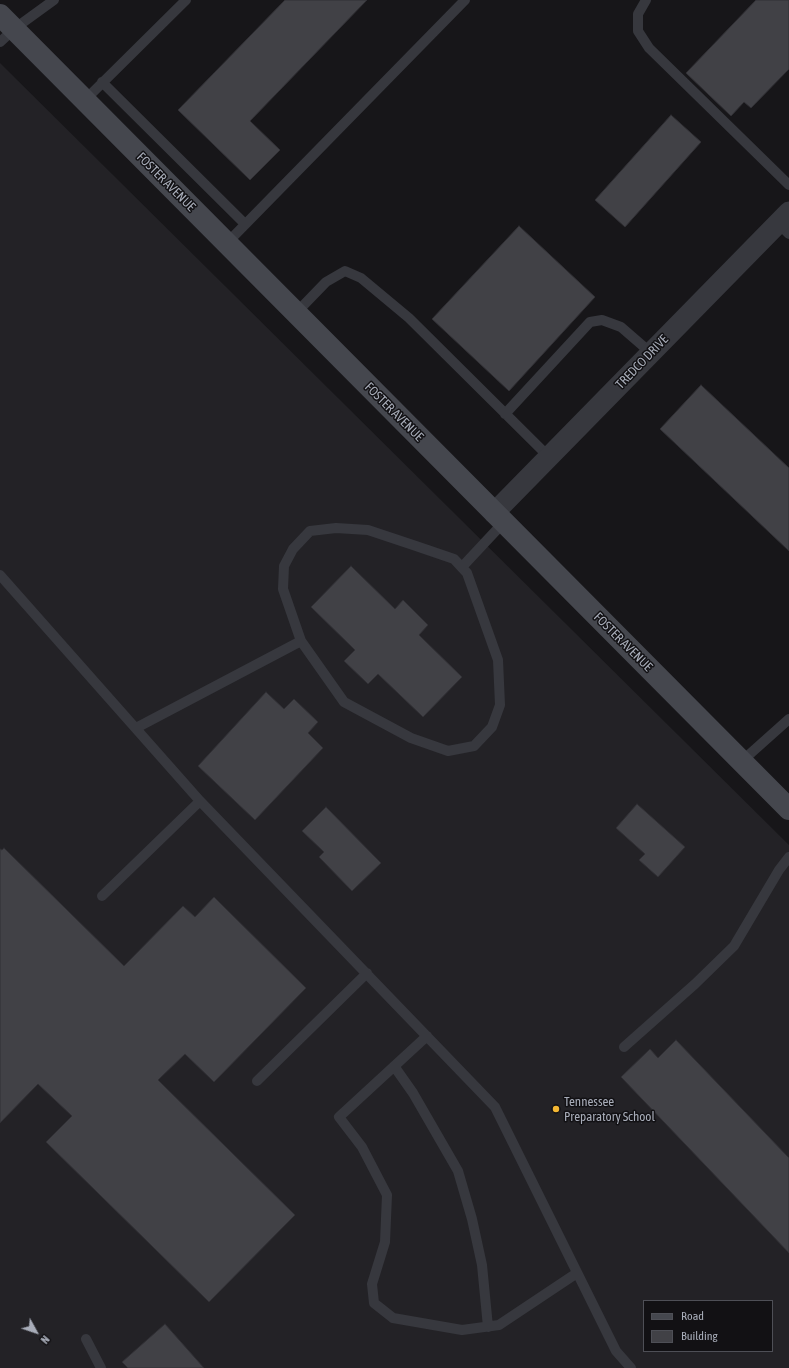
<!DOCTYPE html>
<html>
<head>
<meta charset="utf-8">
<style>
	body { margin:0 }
	#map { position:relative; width:789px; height:1368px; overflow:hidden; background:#171619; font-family:"Asap Condensed",sans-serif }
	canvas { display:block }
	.legend { position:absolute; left:643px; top:1300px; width:130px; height:52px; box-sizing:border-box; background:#121114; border:1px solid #4e4f56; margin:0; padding:5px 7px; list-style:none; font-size:12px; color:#a8adb9 }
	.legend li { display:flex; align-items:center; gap:8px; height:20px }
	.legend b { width:20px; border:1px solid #4e4f56 }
	.north { position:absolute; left:16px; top:1312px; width:40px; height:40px; -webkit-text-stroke:3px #121114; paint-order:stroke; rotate:130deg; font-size:11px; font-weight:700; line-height:16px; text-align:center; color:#a8adb9 }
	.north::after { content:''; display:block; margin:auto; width:14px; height:18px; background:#a8adb9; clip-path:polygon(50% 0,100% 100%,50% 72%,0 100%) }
</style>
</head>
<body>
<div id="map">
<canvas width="789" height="1368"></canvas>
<ul class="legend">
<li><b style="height:5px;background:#45474e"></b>Road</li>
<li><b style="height:11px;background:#414146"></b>Building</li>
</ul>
<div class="north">N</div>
</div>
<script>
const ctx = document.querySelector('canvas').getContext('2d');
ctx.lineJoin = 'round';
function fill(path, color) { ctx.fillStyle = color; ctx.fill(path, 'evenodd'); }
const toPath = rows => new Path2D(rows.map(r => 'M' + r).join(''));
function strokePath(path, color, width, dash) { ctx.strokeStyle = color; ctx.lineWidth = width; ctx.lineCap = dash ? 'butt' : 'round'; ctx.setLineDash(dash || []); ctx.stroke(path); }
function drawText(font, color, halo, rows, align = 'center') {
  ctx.font = font + ' "Asap Condensed",sans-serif'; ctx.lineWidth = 3; ctx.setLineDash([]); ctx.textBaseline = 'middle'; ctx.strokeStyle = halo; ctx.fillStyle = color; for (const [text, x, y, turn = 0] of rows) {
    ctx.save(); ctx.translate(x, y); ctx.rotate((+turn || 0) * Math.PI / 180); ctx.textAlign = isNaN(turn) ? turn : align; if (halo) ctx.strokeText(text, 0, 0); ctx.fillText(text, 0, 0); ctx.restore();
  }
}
fill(toPath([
	[0,63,789,845,789,1368,0,1368],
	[644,1301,772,1301,772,1351,644,1351]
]), '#232226');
const building = toPath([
	[285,0,367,0,250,121,280,150,250,180,178,110,285,0],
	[756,0,789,0,789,69,751,108,744,102,731,116,686,73,756,0],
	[671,115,701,142,625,227,595,200,671,115],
	[519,226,595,297,509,391,432,319,519,226],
	[701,385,789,468,789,551,660,429,701,385],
	[351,566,395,609,403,600,428,625,419,635,462,677,423,717,378,674,368,684,344,661,355,650,311,607,351,566],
	[266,692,284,709,294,699,318,722,308,733,323,748,255,820,198,766,266,692],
	[637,804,685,847,658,877,639,860,645,854,616,828,637,804],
	[326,807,381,863,352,891,319,857,324,852,302,831,326,807],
	[4,848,124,966,183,906,195,917,214,897,306,988,214,1082,185,1054,158,1080,295,1215,209,1302,46,1142,72,1116,38,1084,0,1123,0,849,2,850,4,848],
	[676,1040,789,1158,789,1253,621,1077,650,1049,658,1058,676,1040],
	[165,1324,204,1368,128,1368,122,1362,165,1324]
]);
fill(building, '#414146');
strokePath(building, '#313035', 1);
strokePath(toPath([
	[646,0,638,14,638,31,649,48,789,185],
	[0,42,14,29,54,0],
	[102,82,245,224],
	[85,100,186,0],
	[778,223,789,234],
	[227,243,465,0],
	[296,313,326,282,345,271,361,278,409,318,549,457],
	[505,414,590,322,602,320,621,327,651,353],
	[462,567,504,522],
	[0,575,200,801,495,1107,616,1351,631,1368],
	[136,728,301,641,283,589,284,566,293,549,310,531,336,528,368,530,416,546,454,559,467,573,498,660,500,705,492,727,474,746,448,751,411,738,344,702,301,641],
	[742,761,789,719],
	[102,896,200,801],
	[427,1036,339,1117,362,1147,387,1195,385,1242,372,1284,374,1303,393,1318,462,1330,499,1325,577,1273],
	[624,1047,695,984,734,946,779,870,789,857],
	[394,1066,413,1093,458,1171,472,1219,482,1265,488,1327],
	[257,1081,367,973],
	[86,1339,101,1368]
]), '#37383e', 10);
strokePath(toPath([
	[494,513,789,212]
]), '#37383e', 21);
strokePath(toPath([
	[0,15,789,809]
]), '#45474e', 22);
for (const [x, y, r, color] of [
	[556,1109,4,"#f4b733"]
]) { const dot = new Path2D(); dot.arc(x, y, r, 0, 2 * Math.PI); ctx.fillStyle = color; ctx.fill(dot); strokePath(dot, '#121114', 1.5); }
drawText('13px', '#a8adb9', '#121114', [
	["FOSTER AVENUE",166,182,45],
	["TREDCO DRIVE",642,362,-46],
	["FOSTER AVENUE",394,412,45],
	["FOSTER AVENUE",623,642,45]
]);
drawText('13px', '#a8adb9', '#121114', [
	["Tennessee",564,1102],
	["Preparatory School",564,1117]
], 'left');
</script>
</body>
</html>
